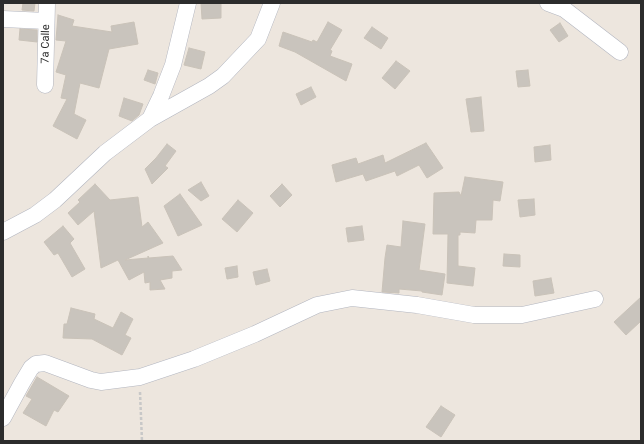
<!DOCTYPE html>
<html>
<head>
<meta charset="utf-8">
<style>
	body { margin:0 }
	#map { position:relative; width:644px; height:444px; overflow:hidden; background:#ede6de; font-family:Roboto,sans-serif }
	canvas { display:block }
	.frame { position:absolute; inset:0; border:4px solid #2c2c2c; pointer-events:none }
</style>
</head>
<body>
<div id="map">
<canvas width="644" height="444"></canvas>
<div class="frame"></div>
</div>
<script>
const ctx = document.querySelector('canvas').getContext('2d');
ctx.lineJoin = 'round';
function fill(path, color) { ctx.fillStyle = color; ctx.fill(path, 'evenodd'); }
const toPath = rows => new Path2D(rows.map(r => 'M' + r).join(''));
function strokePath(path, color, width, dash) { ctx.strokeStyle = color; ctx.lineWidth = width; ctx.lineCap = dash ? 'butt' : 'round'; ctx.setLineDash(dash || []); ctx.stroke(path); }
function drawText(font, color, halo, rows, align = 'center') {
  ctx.font = font + ' Roboto,sans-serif'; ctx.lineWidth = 3; ctx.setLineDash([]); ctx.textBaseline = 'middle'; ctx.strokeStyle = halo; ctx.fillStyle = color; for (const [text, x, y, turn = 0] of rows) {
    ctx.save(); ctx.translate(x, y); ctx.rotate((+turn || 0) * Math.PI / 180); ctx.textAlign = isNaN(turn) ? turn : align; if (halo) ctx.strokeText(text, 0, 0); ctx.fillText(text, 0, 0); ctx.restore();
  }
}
const building = toPath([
	[23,3,35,3,34,11,22,10,23,3],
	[201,3,221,3,221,18,202,19,201,3],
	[58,15,74,20,72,26,112,32,111,26,134,22,138,44,109,49,99,88,80,83,74,114,86,120,77,139,53,126,67,99,61,98,66,75,56,72,66,41,56,40,58,15],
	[328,22,342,30,330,50,332,51,330,56,352,64,346,81,295,52,279,46,283,32,312,42,313,40,317,42,328,22],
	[560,23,568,36,559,42,550,30,560,23],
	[372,27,388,38,381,49,364,38,372,27],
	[20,29,37,30,37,42,19,40,20,29],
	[189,48,205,52,201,69,184,65,189,48],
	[396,61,410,71,395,89,382,78,396,61],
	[148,70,158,73,155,84,144,80,148,70],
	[528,70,530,86,518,87,516,71,528,70],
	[311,87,316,97,301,105,296,94,311,87],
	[481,97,484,131,471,132,466,99,481,97],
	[124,98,143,104,139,115,132,121,119,116,124,98],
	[426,143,443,168,427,178,419,165,397,176,395,171,366,181,363,174,336,182,332,165,356,158,358,164,383,155,385,163,426,143],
	[167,144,176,151,165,166,168,168,152,184,145,169,156,158,167,144],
	[550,145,551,160,535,162,534,147,550,145],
	[465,177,503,182,500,201,493,200,492,220,476,220,475,233,460,232,460,235,458,235,458,266,475,268,473,286,447,283,448,234,433,234,434,193,459,192,461,196,465,177],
	[201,182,209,196,201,201,188,190,201,182],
	[95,184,110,200,138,197,142,227,148,222,163,243,125,260,148,258,148,256,149,258,173,256,182,270,172,271,172,278,160,280,165,289,150,290,150,282,145,283,144,272,129,280,118,260,101,268,94,211,78,225,68,213,80,202,78,200,95,184],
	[282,184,292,195,280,207,270,196,282,184],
	[180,194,202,225,178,236,164,206,180,194],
	[534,199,535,215,520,217,518,200,534,199],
	[238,200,253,213,237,232,222,219,238,200],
	[403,221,425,224,419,270,445,274,442,295,422,292,422,291,399,289,399,293,382,292,385,258,387,245,401,247,403,221],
	[63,226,74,239,70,243,85,269,72,277,58,253,54,255,44,242,63,226],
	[362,226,364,240,348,242,346,228,362,226],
	[504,254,520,255,520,267,503,266,504,254],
	[237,266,238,277,227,279,225,268,237,266],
	[267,269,270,281,256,285,253,272,267,269],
	[551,278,554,293,535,296,533,281,551,278],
	[641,297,641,321,626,335,614,322,641,297],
	[71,308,95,314,94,319,113,328,121,312,133,319,125,335,131,338,122,355,92,339,63,338,64,324,67,324,71,308],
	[37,377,69,396,58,412,54,410,46,426,23,413,32,399,26,396,37,377],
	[441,406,455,415,441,437,426,427,441,406]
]);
fill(building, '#c9c4bd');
strokePath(building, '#c9c2b8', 1);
const minor = toPath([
	[548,3,564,9,620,52],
	[3,19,46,21],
	[45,85,47,3],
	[150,119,161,96,173,65,188,3],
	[3,232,35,215,55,200,105,153,150,119,209,86,223,76,258,39,272,3],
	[3,418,22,383,31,368,36,364,45,363,91,380,101,382,140,377,194,359,255,334,317,305,352,298,417,305,474,315,522,315,595,299]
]);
strokePath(minor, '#b2b5bf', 17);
strokePath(toPath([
	[140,392,142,441]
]), '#c8c8c8', 2.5, [3, 2]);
strokePath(minor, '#fff', 16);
drawText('11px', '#2c2c2c', '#fff', [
	["7a Calle",46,44,-89]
]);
</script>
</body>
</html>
